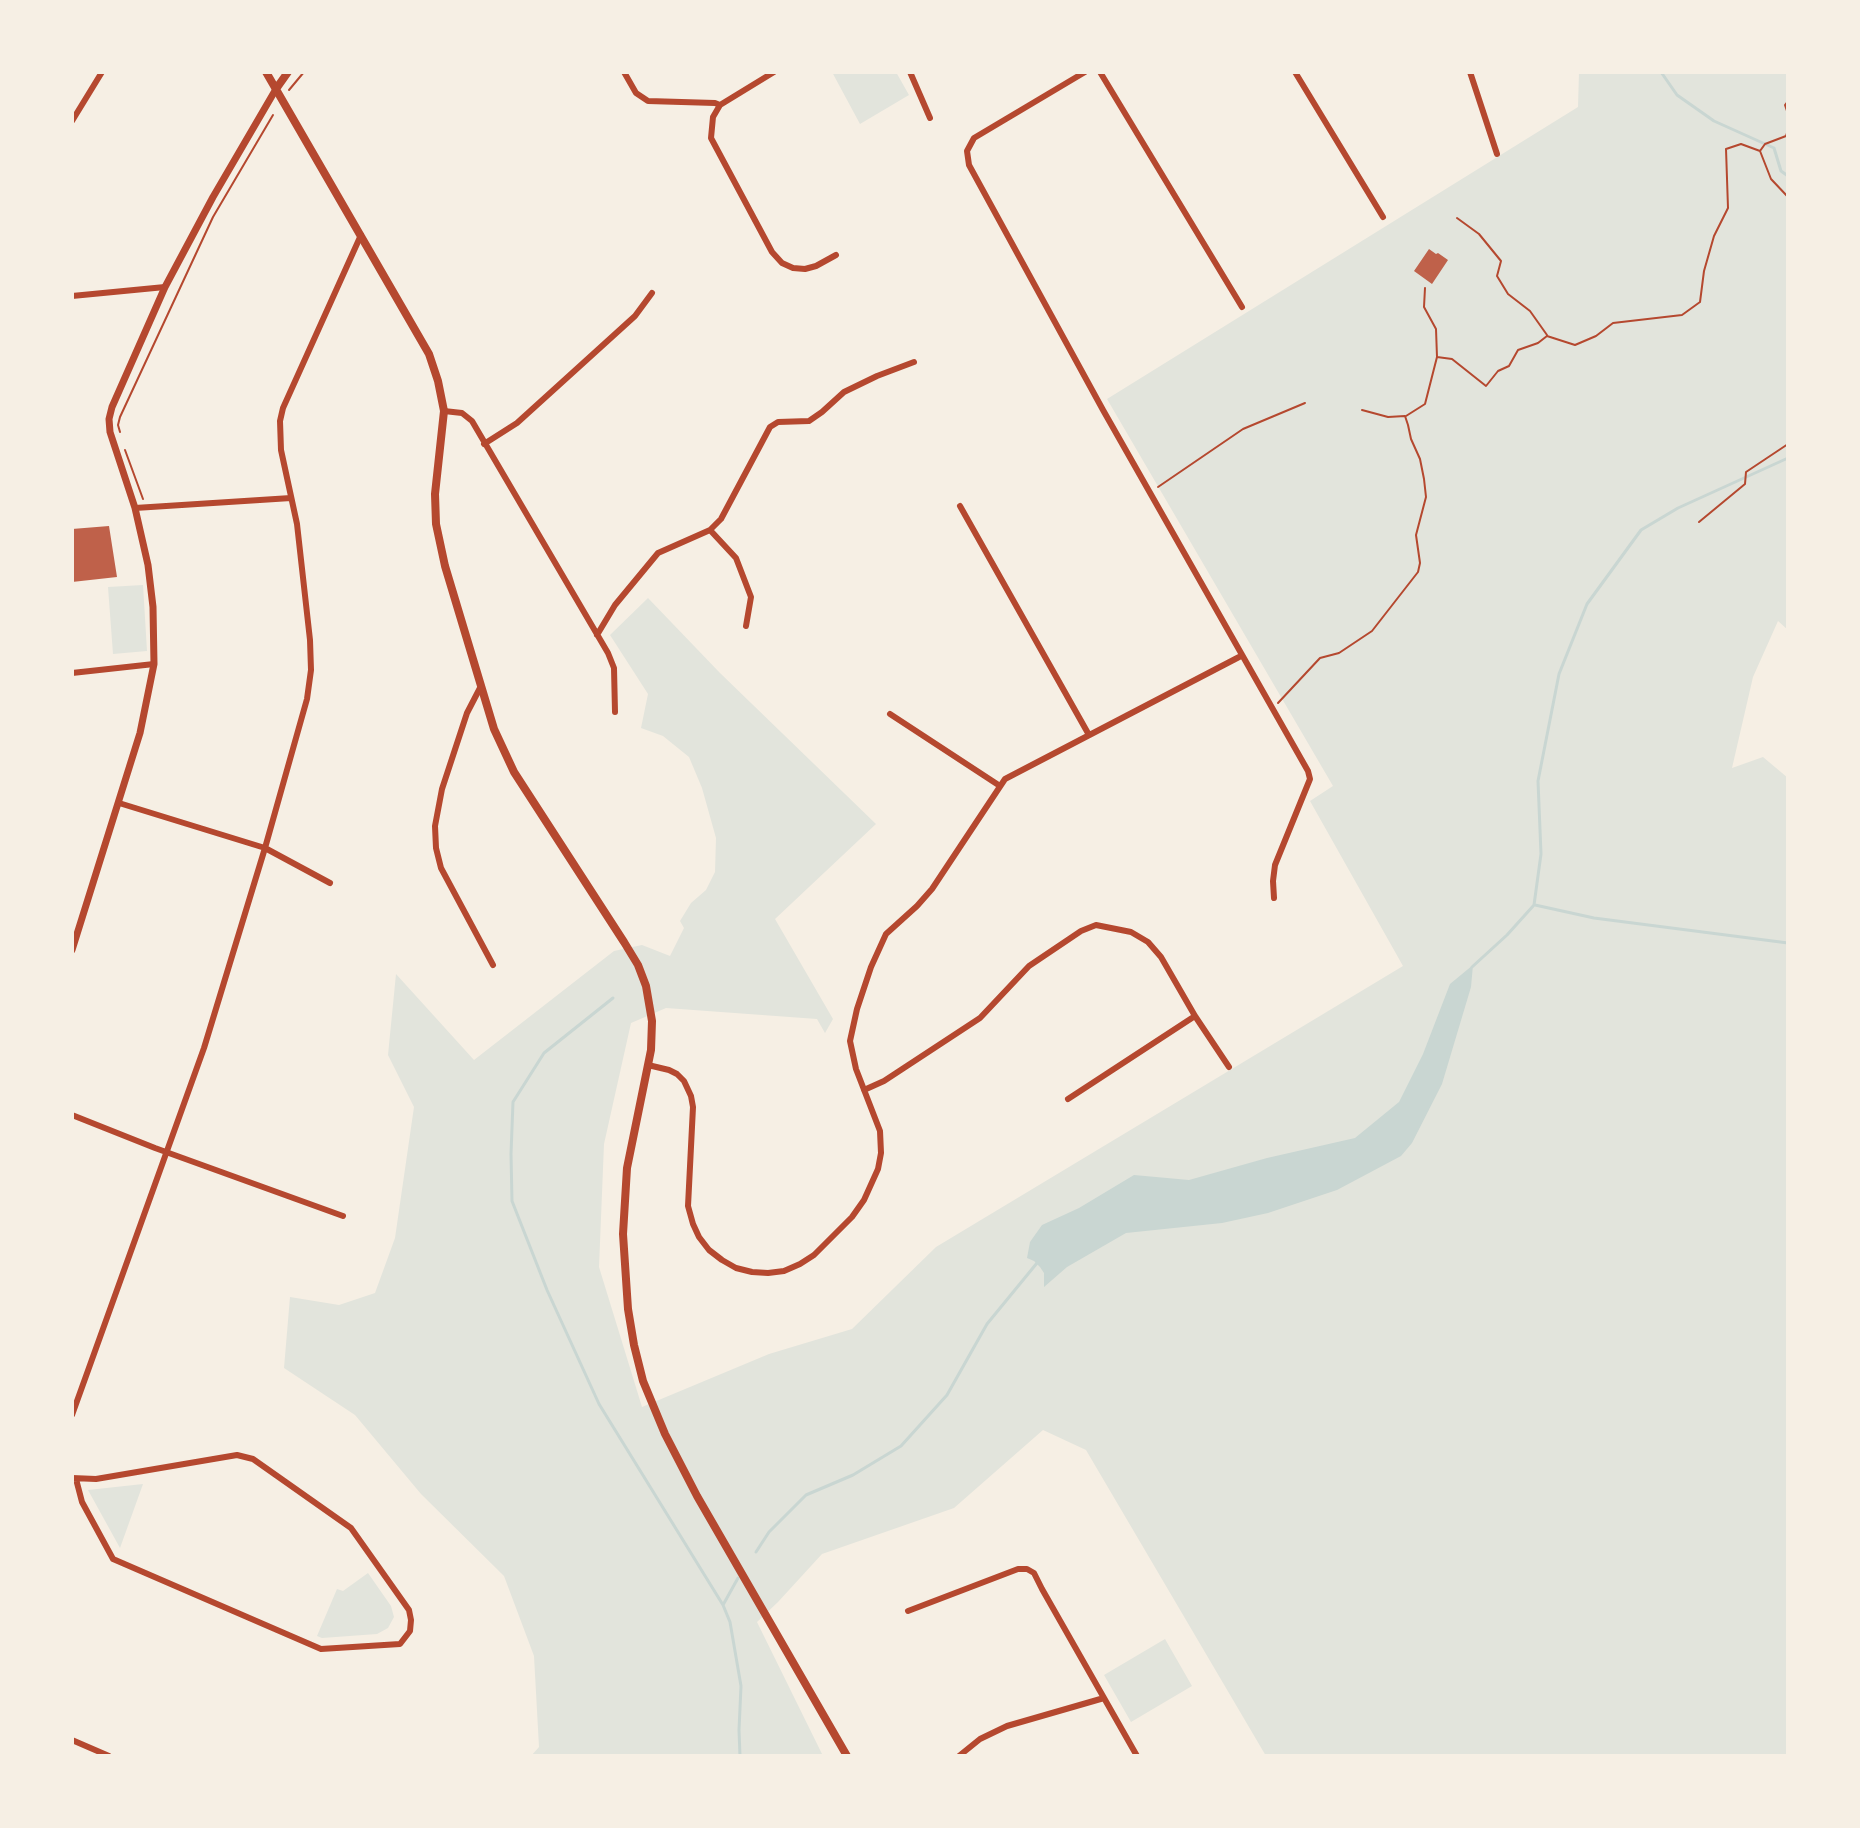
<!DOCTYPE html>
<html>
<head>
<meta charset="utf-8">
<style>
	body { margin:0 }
	#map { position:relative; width:1860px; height:1828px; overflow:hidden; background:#f6efe4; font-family:"Exo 2",sans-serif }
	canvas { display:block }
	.frame { position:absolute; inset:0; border:74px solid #f6efe4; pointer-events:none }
</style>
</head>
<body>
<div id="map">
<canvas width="1860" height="1828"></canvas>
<div class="frame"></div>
</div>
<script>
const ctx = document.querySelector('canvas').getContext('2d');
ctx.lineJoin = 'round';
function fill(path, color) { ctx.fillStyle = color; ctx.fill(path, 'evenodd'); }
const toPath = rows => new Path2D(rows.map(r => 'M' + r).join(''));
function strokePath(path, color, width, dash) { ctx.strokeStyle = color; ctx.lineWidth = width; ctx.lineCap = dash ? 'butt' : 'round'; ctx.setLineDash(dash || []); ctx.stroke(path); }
fill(toPath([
	[832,72,896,72,909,95,860,124],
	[1579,72,1788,72,1788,630,1778,621,1753,677,1732,768,1763,757,1788,778,1788,1756,1266,1756,1086,1450,1043,1430,954,1508,822,1554,778,1602,757,1622,823,1756,531,1756,539,1747,534,1656,504,1576,421,1494,355,1415,284,1368,290,1297,339,1305,375,1293,395,1238,414,1107,388,1055,396,974,474,1060,614,951,642,945,670,956,684,928,680,921,691,903,706,890,715,872,716,838,702,788,689,757,663,736,641,728,648,694,610,635,648,598,720,673,876,824,775,919,833,1019,825,1033,817,1019,666,1008,631,1023,604,1144,599,1267,642,1407,769,1354,852,1329,936,1247,1403,966,1310,801,1333,786,1107,399,1578,107],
	[143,585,147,651,113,654,108,587],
	[143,1484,120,1548,88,1490],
	[368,1573,391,1606,394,1617,388,1628,377,1634,322,1638,317,1636,337,1589,343,1591],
	[1165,1639,1192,1686,1131,1722,1104,1675]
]), '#e2e4dc');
fill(toPath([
	[1473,965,1471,987,1442,1084,1412,1143,1401,1156,1337,1190,1268,1213,1222,1223,1126,1233,1067,1267,1044,1287,1044,1273,1040,1267,1034,1261,1027,1258,1030,1242,1042,1225,1079,1208,1134,1175,1189,1180,1267,1158,1355,1138,1399,1102,1423,1054,1450,984]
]), '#c9d6d2');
strokePath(toPath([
	[1661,72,1677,95,1714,121,1774,148,1781,171,1788,176],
	[1535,905,1594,918,1788,943],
	[1472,967,1507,935,1534,905,1541,854,1538,781,1559,674,1587,604,1641,530,1678,508,1788,458],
	[613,998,544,1053,513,1102,511,1154,512,1201,547,1290,599,1404,723,1605],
	[756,1552,769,1532,806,1495,853,1475,901,1446,947,1395,987,1324,1037,1263],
	[738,1578,723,1605,730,1622,741,1686,739,1730,740,1756]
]), '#c9d6d2', 3);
fill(toPath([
	[1429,249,1436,254,1438,253,1448,260,1432,284,1414,271],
	[109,526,117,577,72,582,72,529]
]), '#bf614a');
strokePath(toPath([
	[289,90,304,72],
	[1788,101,1785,105,1788,114],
	[1760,151,1771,179,1788,197],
	[1457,218,1479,234,1501,261,1497,276,1508,294,1530,311,1547,335],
	[1437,357,1452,359,1486,386,1498,371,1509,366,1518,350,1538,343,1547,336,1575,345,1596,336,1613,323,1682,315,1700,302,1704,271,1714,236,1728,208,1726,149,1741,144,1760,151,1765,144,1786,136,1788,130],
	[1406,416,1425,404,1437,357,1436,329,1424,307,1425,288],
	[120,432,118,425,120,417,213,217,273,115],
	[125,450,143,499],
	[1158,487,1243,429,1305,403],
	[1699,522,1745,484,1746,472,1788,444],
	[1278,703,1320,658,1339,653,1372,631,1418,572,1420,563,1416,535,1426,497,1424,479,1420,459,1411,439,1408,425,1405,416,1388,417,1362,410]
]), '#b5482f', 2);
strokePath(toPath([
	[624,72,636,93,648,101,715,103,720,105],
	[774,72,720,105,713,117,711,138,772,252,782,263,793,268,805,269,816,266,836,255],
	[910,72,930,118],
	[1085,72,974,138,967,151,969,165,1103,410,1308,771,1310,779,1275,865,1273,881,1274,898],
	[1100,72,1242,307],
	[1295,72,1383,217],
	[1470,72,1497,154],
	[72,121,102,72],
	[72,296,165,287],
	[444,411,462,413,472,421,608,653,614,668,615,712],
	[484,444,517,423,581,365,635,316,652,293],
	[960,506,1089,735],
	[135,508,291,498],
	[710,530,736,558,751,597,746,626],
	[597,635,615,605,658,553,710,530,721,519,770,427,778,422,809,421,822,412,844,392,877,376,914,362],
	[72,673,154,664],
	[481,686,467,713,442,789,435,826,436,848,441,868,493,965],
	[890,714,1000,786],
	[119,803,265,848,330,883],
	[648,1065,669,1070,677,1074,684,1081,691,1096,693,1107,688,1206,693,1224,699,1237,709,1250,722,1260,736,1268,752,1272,768,1273,784,1271,800,1264,814,1255,852,1217,864,1200,878,1169,881,1153,880,1131,856,1069,850,1041,857,1009,871,967,886,934,917,906,932,889,1005,779,1241,656],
	[864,1090,884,1081,980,1018,1029,966,1081,931,1096,925,1131,932,1148,942,1161,957,1195,1016,1229,1067],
	[1068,1099,1195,1016],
	[72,1115,155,1148,343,1216],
	[72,1415,204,1048,265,848,307,699,311,670,310,640,297,524,281,450,280,421,283,408,361,235],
	[72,1478,96,1479,237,1455,253,1459,351,1528,409,1610,411,1620,410,1631,400,1644,321,1649,113,1559,82,1502,76,1479],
	[908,1611,1018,1569,1027,1569,1034,1573,1042,1589,1137,1756],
	[72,1740,109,1756],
	[959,1756,980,1739,1007,1726,1104,1698]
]), '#b5482f', 6);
strokePath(toPath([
	[72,950,140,733,154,664,153,607,148,565,135,508,110,432,109,419,112,407,165,287,213,197,276,89]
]), '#b5482f', 7);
strokePath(toPath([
	[266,72,429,354,438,381,444,411,435,494,436,524,445,566,494,729,514,772,624,942,638,965,646,986,652,1021,651,1050,627,1168,623,1234,628,1309,634,1345,643,1381,665,1434,697,1496,847,1756],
	[276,89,288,72]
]), '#b5482f', 8);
</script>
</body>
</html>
